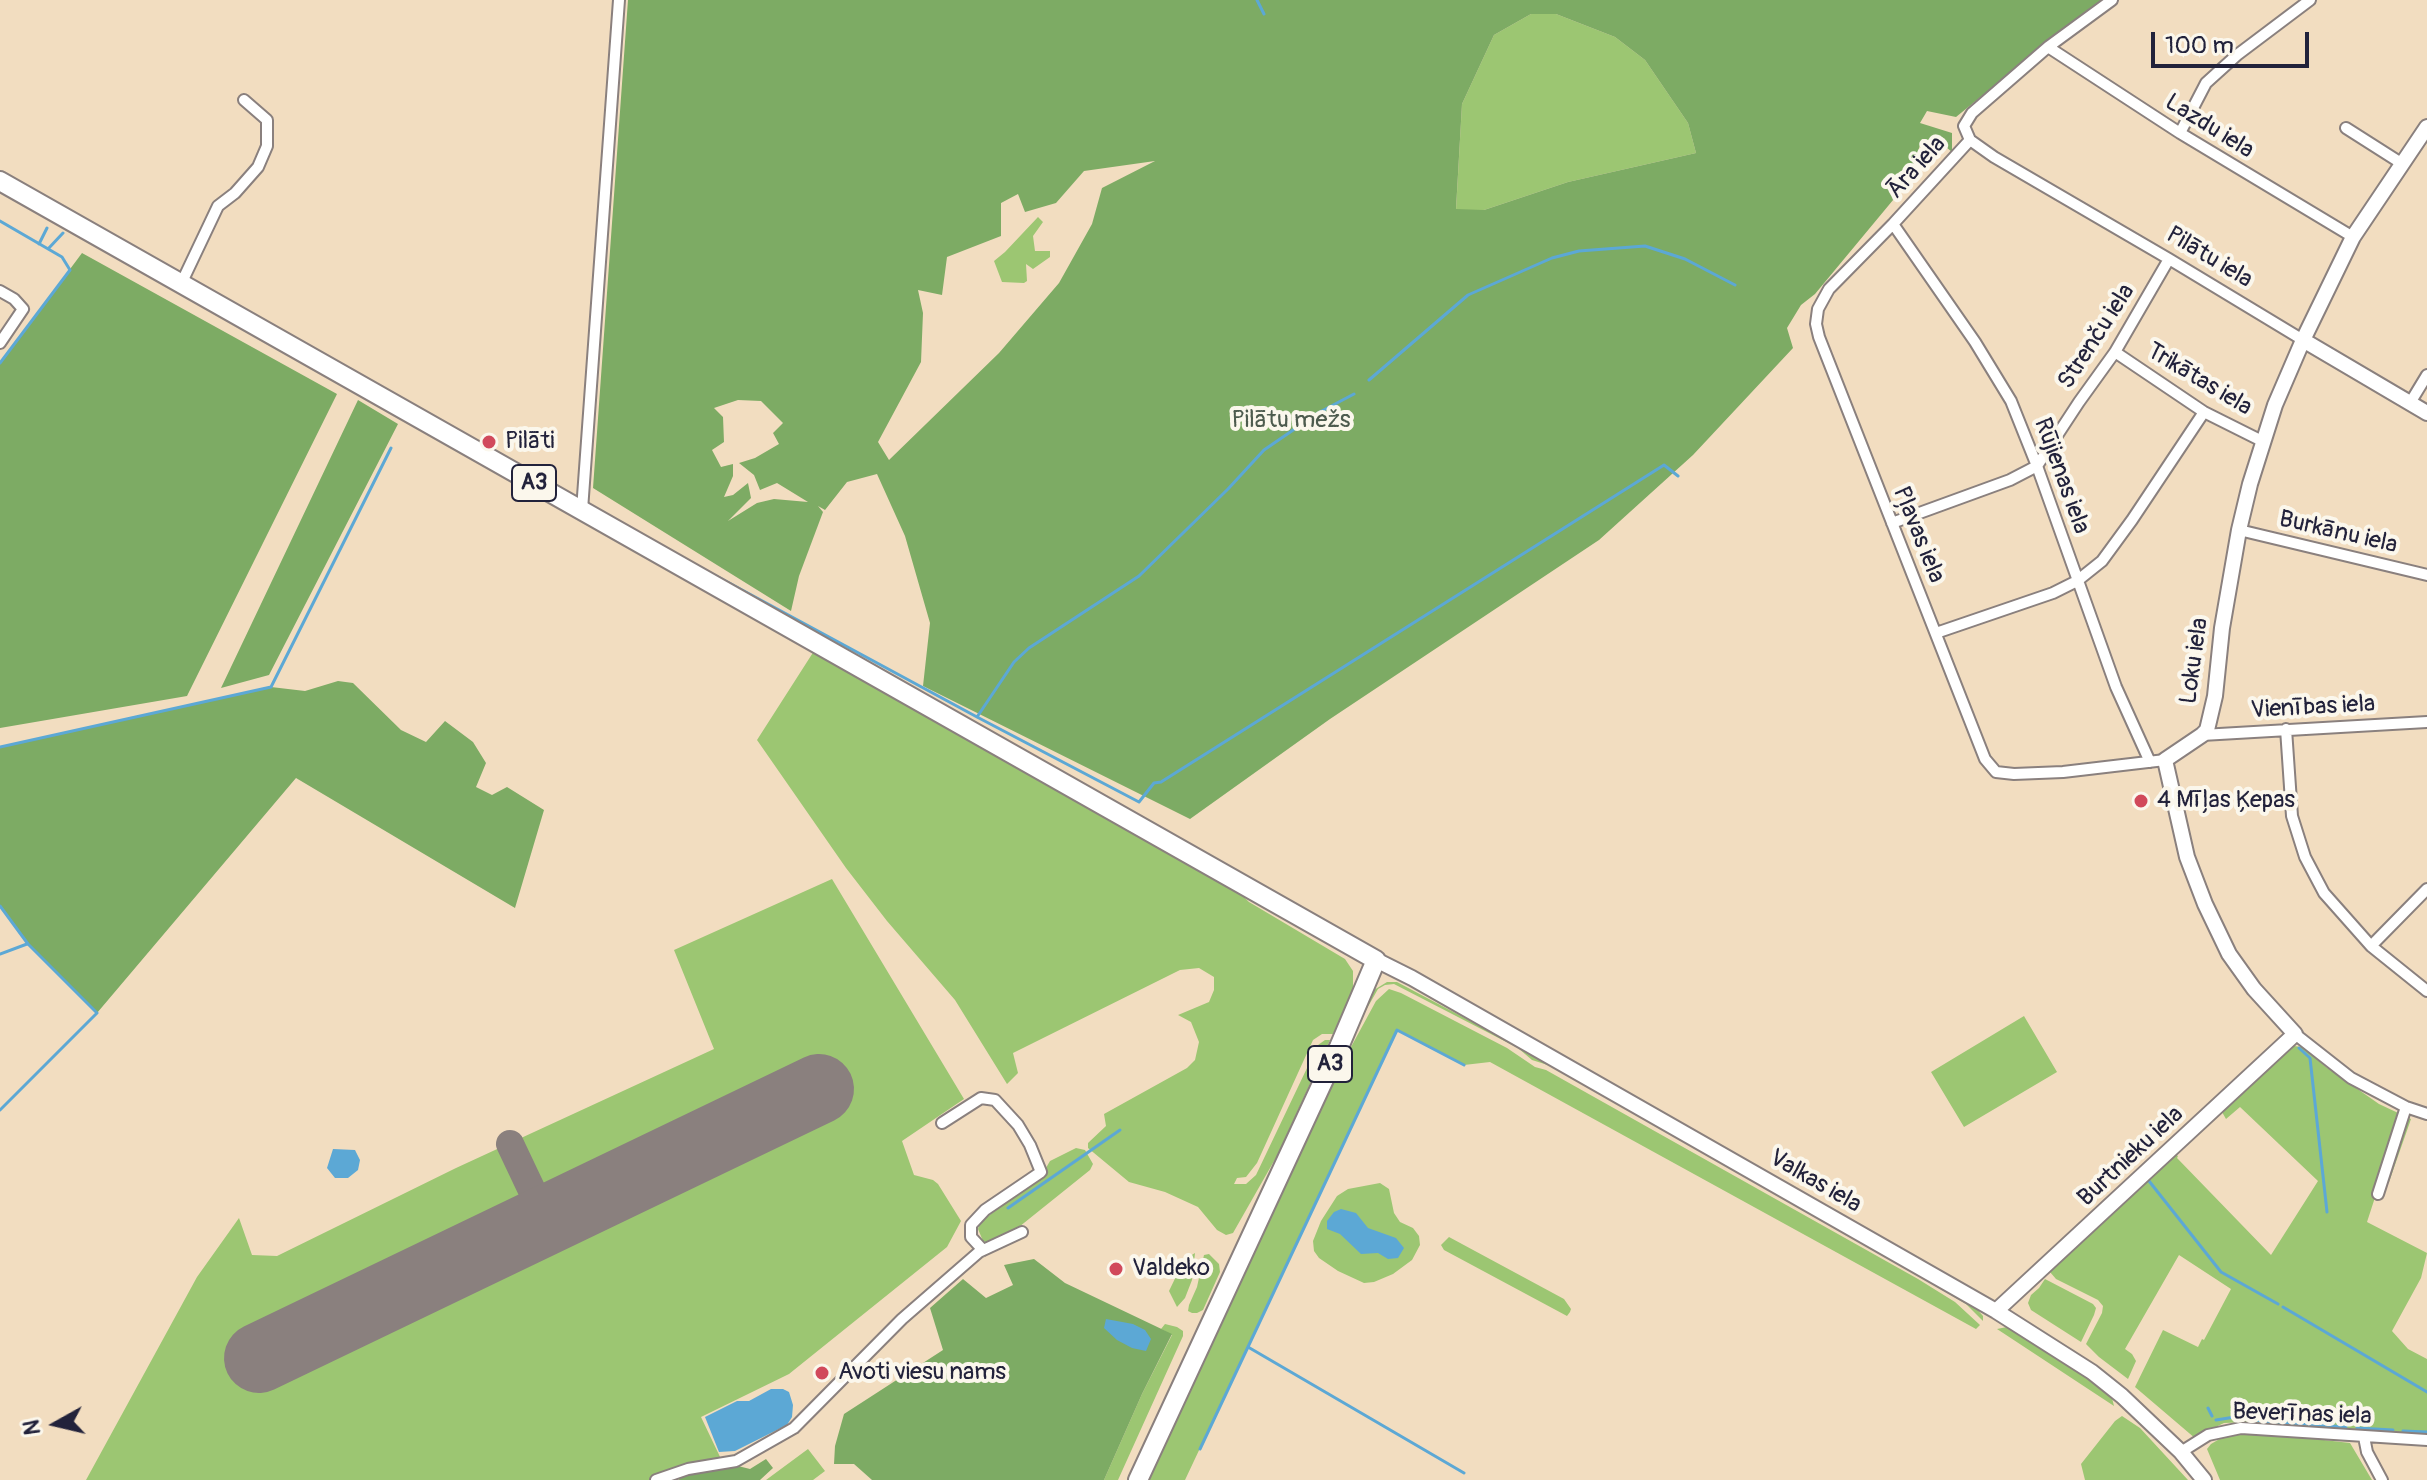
<!DOCTYPE html>
<html>
<head>
<meta charset="utf-8">
<style>
	body { margin:0 }
	#map { position:relative; width:2427px; height:1480px; overflow:hidden; background:#f2ddc0; font-family:Pangolin,sans-serif }
	canvas { display:block }
	.north { position:absolute; left:16px; top:1384px; width:80px; height:80px; -webkit-text-stroke:6px #fbf7ec; paint-order:stroke; rotate:262deg; font-size:22px; font-weight:700; line-height:32px; text-align:center; color:#22223b }
	.north::after { content:''; display:block; margin:auto; width:28px; height:36px; background:#22223b; clip-path:polygon(50% 0,100% 100%,50% 72%,0 100%) }
	.scale { position:absolute; left:2151px; top:32px; width:158px; height:36px; box-sizing:border-box; border:4px solid #22223b; border-top:0; padding-left:10px; font-size:24px; line-height:28px; white-space:nowrap; color:#22223b; -webkit-text-stroke:6px #fbf7ec; paint-order:stroke }
</style>
</head>
<body>
<div id="map">
<canvas width="2427" height="1480"></canvas>
<div class="north">N</div>
<div class="scale">100 m</div>
</div>
<script>
const ctx = document.querySelector('canvas').getContext('2d');
ctx.lineJoin = 'round';
function fill(path, color) { ctx.fillStyle = color; ctx.fill(path, 'evenodd'); }
const toPath = rows => new Path2D(rows.map(r => 'M' + r).join(''));
function strokePath(path, color, width, dash) { ctx.strokeStyle = color; ctx.lineWidth = width; ctx.lineCap = dash ? 'butt' : 'round'; ctx.setLineDash(dash || []); ctx.stroke(path); }
function drawText(font, color, halo, rows, align = 'center') {
  ctx.font = font + ' Pangolin,sans-serif'; ctx.lineWidth = 8; ctx.setLineDash([]); ctx.textBaseline = 'middle'; ctx.strokeStyle = halo; ctx.fillStyle = color; for (const [text, x, y, turn = 0] of rows) {
    ctx.save(); ctx.translate(x, y); ctx.rotate((+turn || 0) * Math.PI / 180); ctx.textAlign = isNaN(turn) ? turn : align; if (halo) ctx.strokeText(text, 0, 0); ctx.fillText(text, 0, 0); ctx.restore();
  }
}
fill(toPath([
	[1531,14,1556,14,1615,37,1645,60,1688,123,1696,153,1568,182,1484,210,1456,210,1462,104,1494,35],
	[1038,217,1043,222,1033,236,1035,251,1050,251,1050,257,1033,269,1026,264,1027,281,1024,283,1002,282,994,261,1005,252],
	[814,651,1238,891,1249,902,1345,959,1353,971,1353,988,1347,1005,1333,1034,1322,1034,1313,1040,1257,1163,1246,1177,1237,1178,1234,1184,1246,1184,1256,1175,1318,1045,1325,1040,1330,1040,1278,1154,1233,1233,1226,1235,1217,1230,1198,1207,1165,1192,1129,1182,1088,1148,1088,1143,1106,1126,1104,1114,1187,1068,1195,1060,1199,1042,1191,1022,1178,1015,1209,1002,1214,990,1214,977,1199,968,1180,970,1013,1053,1018,1073,1007,1084,955,1000,887,921,846,868,757,740],
	[832,879,964,1099,902,1141,914,1175,933,1180,938,1184,961,1221,947,1247,789,1374,701,1417,722,1461,667,1470,650,1480,86,1480,197,1277,239,1218,252,1255,277,1256,456,1168,714,1049,674,950],
	[1387,982,1397,982,1525,1050,1863,1241,1976,1308,1983,1316,1983,1321,1966,1304,1862,1242,1554,1067,1532,1060,1518,1048,1394,984,1385,985,1378,989,1357,1026,1374,990],
	[1389,989,1401,993,1507,1048,1535,1067,1546,1070,1918,1279,1955,1302,1980,1325,1976,1329,1490,1062,1464,1065,1397,1030,1185,1480,1147,1480,1213,1334,1245,1271,1346,1050,1351,1047,1376,1001],
	[2024,1016,2057,1072,1964,1127,1931,1072],
	[2294,1046,2302,1047,2326,1067,2379,1104,2411,1119,2389,1182,2381,1179,2367,1222,2427,1253,2421,1278,2392,1331,2408,1349,2427,1359,2427,1435,2249,1422,2224,1423,2203,1433,2196,1439,2135,1387,2163,1330,2198,1347,2202,1339,2204,1340,2231,1289,2179,1255,2125,1349,2132,1354,2136,1361,2128,1379,2099,1357,2086,1344,2102,1313,2103,1306,2098,1300,2056,1279,2050,1272,2175,1154,2178,1156,2177,1158,2271,1255,2318,1181,2240,1107,2226,1119,2222,1112],
	[1076,1148,1085,1150,1093,1164,1090,1170,1009,1235,990,1244,983,1241,978,1229,980,1222,1040,1178,1050,1161],
	[1380,1183,1389,1189,1394,1213,1400,1222,1413,1228,1419,1236,1420,1245,1412,1260,1393,1274,1374,1282,1364,1283,1338,1271,1319,1258,1314,1251,1313,1241,1321,1221,1337,1196,1348,1189],
	[1449,1237,1564,1299,1571,1309,1570,1312,1567,1316,1444,1250,1441,1245],
	[1195,1253,1192,1280,1185,1298,1177,1307,1169,1291,1184,1260],
	[1209,1254,1219,1264,1220,1272,1203,1310,1197,1313,1192,1313,1188,1311,1189,1305,1197,1287,1204,1255],
	[2045,1279,2093,1304,2096,1308,2094,1315,2081,1342,2031,1310,2028,1303,2031,1295,2039,1288],
	[1165,1324,1177,1327,1183,1331,1183,1336,1118,1480,1104,1480,1142,1394,1172,1335,1161,1329],
	[2007,1327,2016,1331,2073,1366,2111,1394,2114,1406,1997,1329],
	[2122,1416,2140,1428,2188,1480,2085,1480,2081,1464,2115,1421],
	[2271,1434,2350,1443,2372,1480,2220,1480,2207,1449,2211,1444,2223,1437,2234,1435],
	[808,1449,825,1471,813,1480,766,1480]
]), '#9cc672');
fill(toPath([
	[628,0,2106,0,2047,43,1956,117,1927,111,1920,123,1952,133,1952,152,1940,142,1922,139,1908,182,1815,294,1801,305,1787,328,1793,348,1693,455,1599,540,1330,719,1190,819,923,686,930,623,905,536,877,474,847,482,825,510,818,506,823,512,799,576,791,611,593,488],
	[1531,14,1556,14,1615,37,1645,60,1688,123,1696,153,1568,182,1484,210,1456,209,1462,104,1494,35],
	[1155,161,1102,188,1092,224,1059,283,999,353,889,460,878,442,921,362,923,313,918,290,942,295,947,257,1001,236,1001,203,1018,194,1025,212,1056,203,1084,171],
	[738,400,761,401,783,423,773,433,779,444,755,458,739,463,754,475,760,490,777,483,808,502,774,499,757,503,728,521,751,498,748,483,733,495,724,497,733,476,733,464,721,467,712,450,724,442,723,417,714,408],
	[82,253,337,394,187,696,0,728,0,363],
	[358,400,398,424,269,675,221,688],
	[338,681,353,683,401,730,426,742,445,721,473,742,486,763,476,787,492,795,507,787,544,810,515,908,296,778,97,1013,28,944,0,906,0,747,271,687,305,691],
	[1034,1259,1065,1283,1172,1334,1142,1394,1104,1480,872,1480,854,1464,834,1464,835,1446,844,1414,943,1350,930,1308,963,1279,986,1298,1013,1285,1004,1265],
	[766,1459,773,1468,760,1480,678,1480,684,1476,734,1465,750,1469]
]), '#7dab64');
fill(toPath([
	[333,1149,355,1150,360,1160,358,1170,348,1178,335,1178,327,1168],
	[1341,1209,1356,1213,1368,1228,1396,1238,1404,1248,1398,1258,1388,1259,1378,1253,1361,1254,1340,1234,1327,1229,1327,1221,1334,1212],
	[1106,1319,1133,1324,1145,1330,1151,1339,1146,1351,1132,1348,1117,1340,1104,1328],
	[771,1389,783,1389,789,1392,793,1405,792,1417,787,1425,735,1451,719,1452,705,1417,737,1401,749,1401]
]), '#5ca8d5');
strokePath(toPath([
	[1257,0,1264,14],
	[0,221,62,257,70,270,0,363],
	[39,244,47,228],
	[48,249,63,233],
	[1369,380,1468,295,1552,258,1579,251,1645,246,1685,259,1735,285],
	[694,564,977,717,1139,802,1154,783,1161,782,1664,465,1678,476],
	[977,717,1014,662,1029,648,1139,576,1228,489,1264,450,1318,413,1354,394],
	[0,747,271,687,391,448],
	[0,906,28,944,97,1013,0,1110],
	[0,954,27,944],
	[2299,1048,2310,1058,2327,1212],
	[2149,1181,2221,1272,2278,1304],
	[1008,1208,1120,1130],
	[2283,1307,2427,1392],
	[1248,1347,1464,1473],
	[2208,1408,2212,1416],
	[2216,1420,2241,1416,2261,1421,2346,1427],
	[2357,1428,2393,1430],
	[2403,1431,2427,1432],
	[1200,1449,1397,1030,1464,1065]
]), '#5ca8d5', 3);
strokePath(toPath([
	[510,1144,546,1220]
]), '#8a807e', 28);
strokePath(toPath([
	[259,1358,819,1089]
]), '#8a807e', 70);
const street = toPath([
	[2112,0,2048,47,1972,113,1964,126,1970,140,1893,224,1829,289,1818,309,1816,324,1819,337,1985,759,1996,772,2014,774,2063,772,2165,760],
	[2048,47,2180,133,2353,237],
	[2346,128,2401,163],
	[2180,133,2206,83,2237,55,2310,0],
	[1970,140,1994,157,2169,259,2303,340],
	[1893,224,1975,342,2011,401,2037,466,2116,687,2150,762],
	[181,284,218,206,235,193,258,167,267,146,267,120,244,100],
	[0,291,14,299,23,309,0,343],
	[2115,352,2204,412,2262,441],
	[2410,403,2427,375],
	[582,510,619,0],
	[1892,523,2010,480,2037,466,2079,402,2115,352,2169,259],
	[2239,530,2427,575],
	[1936,633,2053,593,2077,581,2102,561,2132,520,2204,412],
	[2286,729,2292,816,2305,857,2324,893,2371,946,2427,991],
	[2202,735,2427,722],
	[2371,946,2427,889],
	[2295,1034,2351,1078,2406,1107,2427,1114],
	[942,1123,981,1098,995,1100,1018,1125,1030,1145,1041,1172,985,1210,971,1225,971,1237,983,1250],
	[2378,1194,2406,1107],
	[2364,1437,2367,1452,2382,1480],
	[2181,1452,2208,1435,2241,1428,2427,1440],
	[656,1480,688,1469,736,1461,794,1428,902,1319,979,1252,1022,1232]
]);
const secondary = toPath([
	[2303,340,2427,413],
	[1376,960,1412,978,1996,1311,2092,1372,2122,1396,2181,1452,2204,1480],
	[1996,1311,2295,1034,2254,989,2229,954,2205,904,2187,857,2165,760,2202,735,2207,730,2215,696,2222,628,2239,530,2250,484,2275,405,2303,340,2353,237,2427,127]
]);
const highway = toPath([
	[0,181,1376,960,1339,1047,1138,1480]
]);
strokePath(street, '#8a807e', 14);
strokePath(secondary, '#8a807e', 18);
strokePath(highway, '#8a807e', 22);
strokePath(street, '#fff', 10);
strokePath(secondary, '#fff', 14);
strokePath(highway, '#fff', 18);
for (const [x, y, r, color] of [
	[489,442,8,"#d1495b"],
	[2141,801,8,"#d1495b"],
	[1116,1269,8,"#d1495b"],
	[822,1373,8,"#d1495b"]
]) { const dot = new Path2D(); dot.arc(x, y, r, 0, 2 * Math.PI); ctx.fillStyle = color; ctx.fill(dot); strokePath(dot, '#fbf7ec', 3); }
for (const [x, y, w] of [
	[534,483,44],
	[1330,1064,44]
]) { const box = new Path2D(); box.roundRect(x - w / 2, y - 18, w, 36, 6); ctx.fillStyle = '#fbf7ec'; ctx.fill(box); strokePath(box, '#22223b', 2); }
drawText('bold 22px', '#22223b', null, [
	["A3",534,483],
	["A3",1330,1064]
]);
drawText('24px', '#22223b', '#fbf7ec', [
	["Lazdu iela",2209,127,32],
	["Āra iela",1917,168,-48],
	["Pilātu iela",2209,258,31],
	["Strenču iela",2097,337,-57],
	["Trikātas iela",2199,380,31],
	["Rūjienas iela",2061,476,70],
	["Burkānu iela",2338,533,13],
	["Pļavas iela",1918,535,68],
	["Loku iela",2195,661,-82],
	["Vienības iela",2313,708,-3],
	["Burtnieku iela",2131,1157,-43],
	["Valkas iela",1815,1182,30],
	["Beverīnas iela",2302,1415,2]
]);
drawText('24px', '#4d5b4e', '#fbf7ec', [
	["Pilātu mežs",1291,421]
]);
drawText('24px', '#22223b', '#fbf7ec', [
	["Pilāti",505,442],
	["4 Mīļas Ķepas",2157,801],
	["Valdeko",1132,1269],
	["Avoti viesu nams",838,1373]
], 'left');
</script>
</body>
</html>
